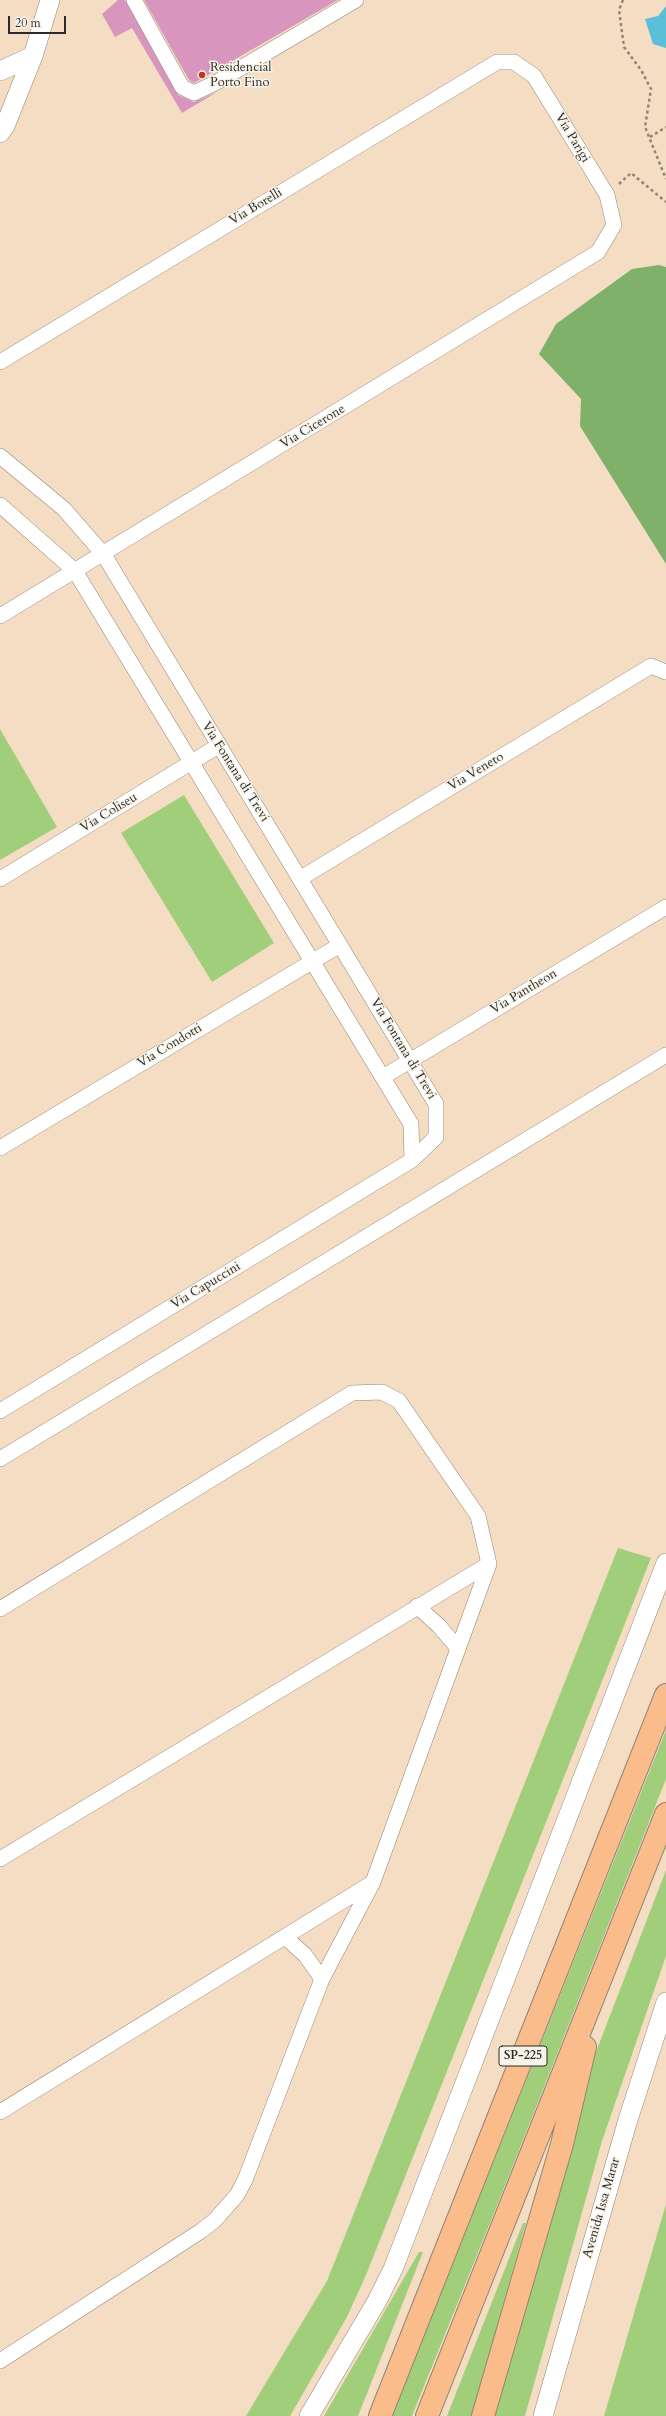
<!DOCTYPE html>
<html>
<head>
<meta charset="utf-8">
<style>
	body { margin:0 }
	#map { position:relative; width:666px; height:2416px; overflow:hidden; background:#f4ddc2; font-family:Cardo,serif }
	canvas { display:block }
	.scale { position:absolute; left:8px; top:16px; width:58px; height:18px; box-sizing:border-box; border:2px solid #2b2b2b; border-top:0; padding-left:5px; font-size:12px; line-height:14px; white-space:nowrap; color:#2b2b2b; -webkit-text-stroke:3px #f7f3e8; paint-order:stroke }
</style>
</head>
<body>
<div id="map">
<canvas width="666" height="2416"></canvas>
<div class="scale">20 m</div>
</div>
<script>
const ctx = document.querySelector('canvas').getContext('2d');
ctx.lineJoin = 'round';
function fill(path, color) { ctx.fillStyle = color; ctx.fill(path, 'evenodd'); }
const toPath = rows => new Path2D(rows.map(r => 'M' + r).join(''));
function strokePath(path, color, width, dash) { ctx.strokeStyle = color; ctx.lineWidth = width; ctx.lineCap = dash ? 'butt' : 'round'; ctx.setLineDash(dash || []); ctx.stroke(path); }
function drawText(font, color, halo, rows, align = 'center') {
  ctx.font = font + ' Cardo,serif'; ctx.lineWidth = 3; ctx.setLineDash([]); ctx.textBaseline = 'middle'; ctx.strokeStyle = halo; ctx.fillStyle = color; for (const [text, x, y, turn = 0] of rows) {
    ctx.save(); ctx.translate(x, y); ctx.rotate((+turn || 0) * Math.PI / 180); ctx.textAlign = isNaN(turn) ? turn : align; if (halo) ctx.strokeText(text, 0, 0); ctx.fillText(text, 0, 0); ctx.restore();
  }
}
fill(toPath([
	[0,729,57,827,0,860],
	[184,795,274,943,212,982,121,833],
	[618,1548,651,1558,366,2275,347,2317,290,2416,246,2416,327,2281],
	[666,1730,666,1779,500,2198,412,2416,392,2416],
	[666,1870,666,1956,602,2141,525,2416,495,2416,586,2078],
	[666,2204,666,2416,604,2416],
	[523,2223,526,2223,472,2416,447,2416],
	[419,2252,423,2252,358,2416,324,2416]
]), '#a0ce7b');
fill(toPath([
	[659,265,666,267,666,564,580,426,581,399,539,354,556,324,632,269]
]), '#80b16b');
fill(toPath([
	[666,6,666,48,653,44,645,19,658,16]
]), '#5cbfda');
fill(toPath([
	[118,0,125,0,178,95,194,102,217,92,182,113,132,28,115,37,102,14],
	[144,0,338,0,194,83,189,80]
]), '#d896bf');
const minor = toPath([
	[134,0,182,87,194,93,217,82,356,0],
	[0,362,497,62,514,62,534,76,607,195,614,225,598,252,0,616],
	[0,456,64,509,104,555,436,1104,436,1137,412,1160,0,1411],
	[0,505,75,571,411,1124,412,1160],
	[301,878,651,666,666,672],
	[0,879,218,746],
	[383,1077,666,907],
	[0,1148,340,945],
	[0,1459,666,1055],
	[417,1606,439,1626,457,1647],
	[0,1609,352,1393,382,1392,399,1401,478,1516,489,1564,373,1882,322,1979,245,2180,237,2195,215,2220,201,2231,0,2361],
	[0,1859,489,1564],
	[285,1937,305,1955,322,1979],
	[0,2112,372,1883]
]);
const tertiary = toPath([
	[0,71,33,56],
	[0,133,5,126,33,56,50,0],
	[309,2416,377,2301,393,2269,666,1563],
	[543,2416,627,2123,666,2002]
]);
const motorway = toPath([
	[380,2416,666,1695],
	[427,2416,666,1814],
	[483,2416,562,2144,585,2047]
]);
strokePath(minor, '#908476', 16);
strokePath(tertiary, '#908476', 20);
strokePath(motorway, '#908476', 24);
strokePath(toPath([
	[623,0,619,10,624,47,641,70,651,89,645,127,666,179],
	[650,137,666,127],
	[619,184,631,173,666,202]
]), '#908476', 2.5, [3, 3]);
strokePath(minor, '#fff', 15);
strokePath(tertiary, '#fff', 19);
strokePath(motorway, '#f9bc8a', 22);
for (const [x, y, r, color] of [
	[202,75,4,"#c8321e"]
]) { const dot = new Path2D(); dot.arc(x, y, r, 0, 2 * Math.PI); ctx.fillStyle = color; ctx.fill(dot); strokePath(dot, '#f7f3e8', 1.5); }
for (const [x, y, w] of [
	[523,2056,48]
]) { const box = new Path2D(); box.roundRect(x - w / 2, y - 10, w, 20, 3); ctx.fillStyle = '#f7f3e8'; ctx.fill(box); strokePath(box, '#2b2b2b', 1); }
drawText('bold 12px', '#2b2b2b', null, [
	["SP-225",523,2056]
]);
drawText('13px', '#2b2b2b', '#f7f3e8', [
	["Residencial",210,68],
	["Porto Fino",210,83]
], 'left');
drawText('13px', '#2b2b2b', '#f7f3e8', [
	["Via Parigi",572,138,59],
	["Via Borelli",256,207,-31],
	["Via Cicerone",313,427,-31],
	["Via Fontana di Trevi",235,772,58],
	["Via Veneto",476,772,-31],
	["Via Coliseu",109,813,-31],
	["Via Pantheon",524,992,-31],
	["Via Condotti",170,1046,-31],
	["Via Fontana di Trevi",403,1049,59],
	["Via Capuccini",206,1286,-31],
	["Avenida Issa Marar",602,2208,-74]
]);
</script>
</body>
</html>
